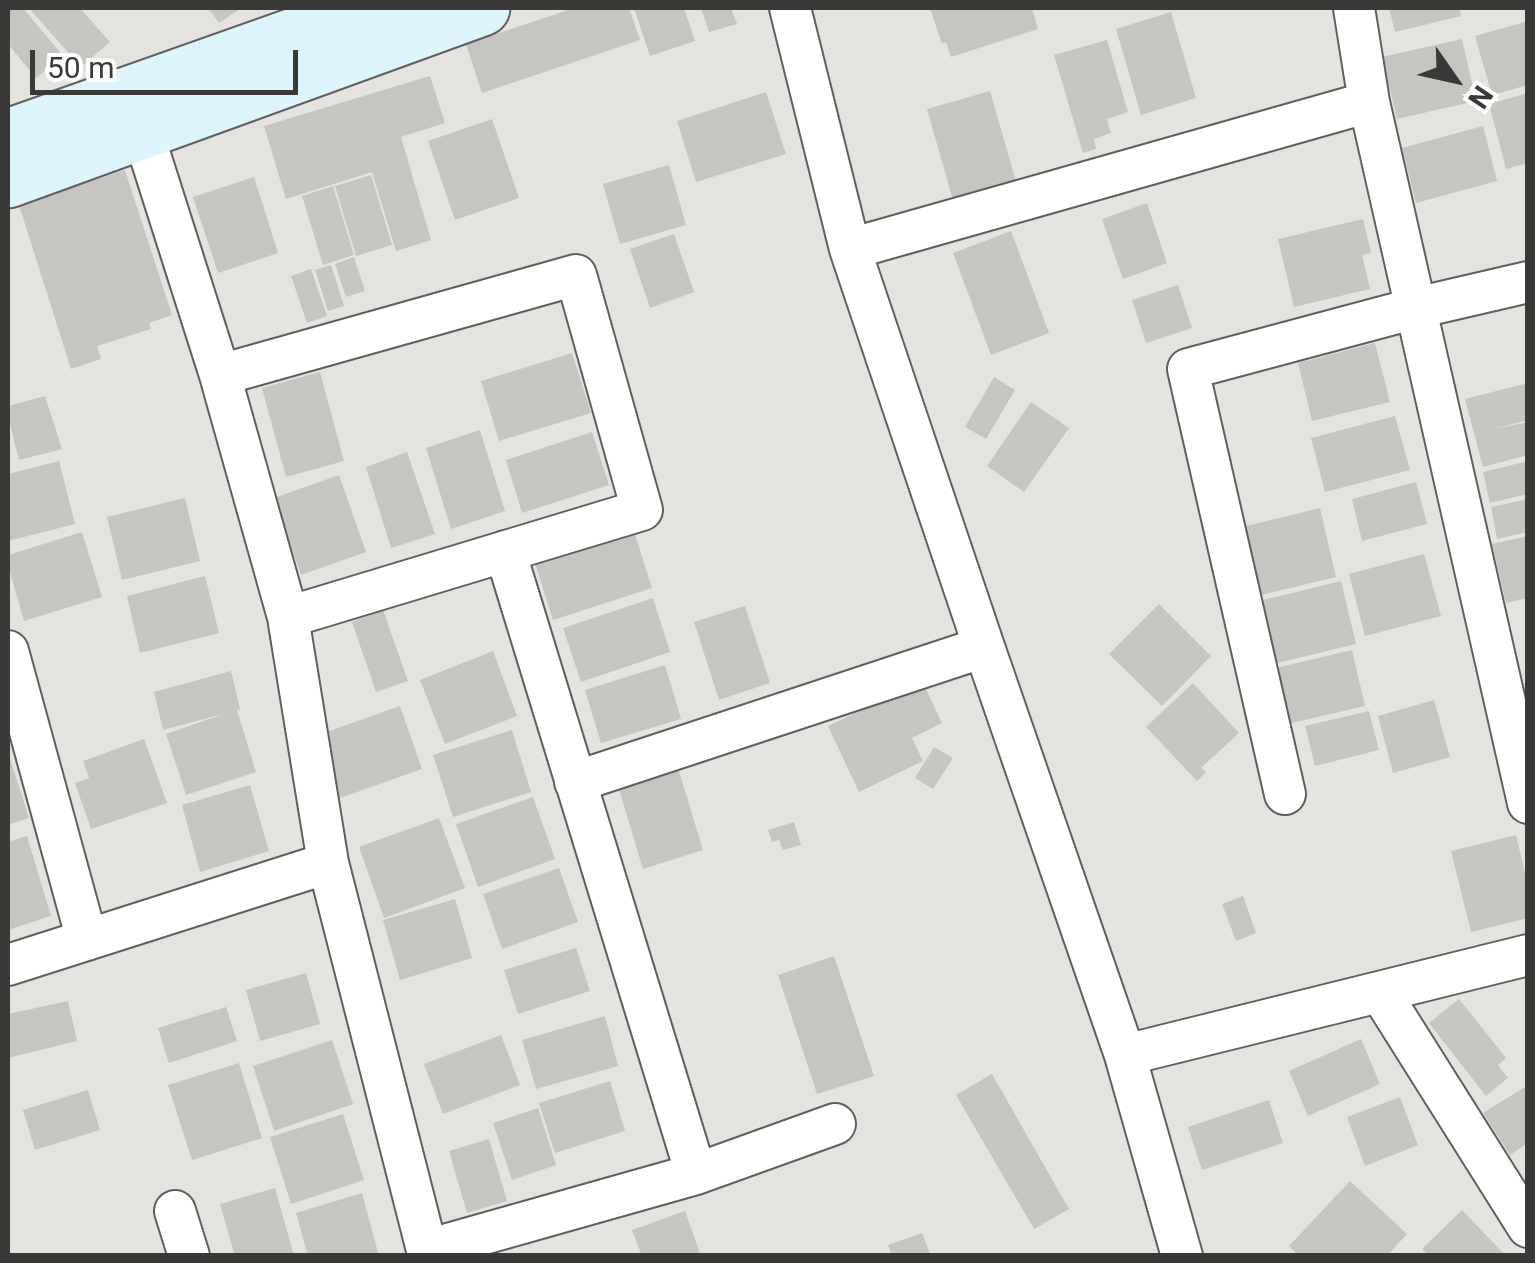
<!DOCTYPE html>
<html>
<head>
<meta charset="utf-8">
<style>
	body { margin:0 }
	#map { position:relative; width:1535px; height:1263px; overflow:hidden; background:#e5e3e0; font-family:Roboto,sans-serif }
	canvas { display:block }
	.frame { position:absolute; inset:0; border:10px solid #3a3937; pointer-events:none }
	.north { position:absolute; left:1405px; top:30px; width:100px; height:100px; -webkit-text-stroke:8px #fff; paint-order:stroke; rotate:124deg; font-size:28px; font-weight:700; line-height:40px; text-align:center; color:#3a3937 }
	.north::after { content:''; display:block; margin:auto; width:35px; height:45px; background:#3a3937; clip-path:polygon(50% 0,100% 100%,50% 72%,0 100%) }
	.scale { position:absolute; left:30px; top:50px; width:268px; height:45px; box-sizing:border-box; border:5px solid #3a3937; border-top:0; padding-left:12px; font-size:30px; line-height:35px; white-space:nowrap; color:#3a3937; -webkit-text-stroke:8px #fff; paint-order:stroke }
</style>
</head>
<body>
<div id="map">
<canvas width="1535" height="1263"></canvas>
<div class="frame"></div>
<div class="north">N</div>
<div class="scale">50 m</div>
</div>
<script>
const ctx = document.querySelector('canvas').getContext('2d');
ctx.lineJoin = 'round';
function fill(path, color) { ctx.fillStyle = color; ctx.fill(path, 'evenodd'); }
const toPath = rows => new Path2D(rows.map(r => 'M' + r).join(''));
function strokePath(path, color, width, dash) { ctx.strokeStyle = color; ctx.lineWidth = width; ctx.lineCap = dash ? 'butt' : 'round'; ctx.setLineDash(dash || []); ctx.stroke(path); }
fill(toPath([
	[8,8,23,8,63,56,36,78,8,44],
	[29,8,80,8,110,42,81,67],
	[208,8,241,8,219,23],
	[574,8,629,8,640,40,482,93,466,44],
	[634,8,684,8,695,41,650,56],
	[701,8,731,8,737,24,709,32],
	[930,8,1032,8,1038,29,951,57,946,42,942,44],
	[1389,8,1459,8,1461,16,1395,32],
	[1171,12,1196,98,1141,115,1116,29],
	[1528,21,1528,85,1492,95,1475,36],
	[1462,39,1476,101,1397,119,1382,57],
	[1107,40,1128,112,1107,119,1111,133,1094,139,1096,149,1083,153,1054,55],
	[430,76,445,123,401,137,431,240,396,251,372,172,286,199,264,126],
	[990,91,1016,181,953,200,927,109],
	[766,92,786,154,696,182,677,121],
	[1528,93,1528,163,1506,169,1489,104],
	[492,119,519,198,455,220,428,141],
	[1483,126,1497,181,1416,203,1402,148],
	[669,165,686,225,620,244,603,184],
	[125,170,172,315,149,323,151,329,97,346,101,359,71,369,19,205],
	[371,175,392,245,356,256,335,186],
	[254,177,278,253,218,273,193,197],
	[333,186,354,255,323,265,302,196],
	[1147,203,1167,263,1123,279,1102,219],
	[1363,219,1371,253,1362,255,1370,289,1294,307,1278,239],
	[1011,231,1049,333,991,355,953,253],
	[674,234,694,292,650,308,630,249],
	[354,257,365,291,346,297,335,264],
	[331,265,344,306,328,311,315,270],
	[311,269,327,316,307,323,291,276],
	[1178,285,1192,328,1146,343,1132,300],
	[1375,343,1390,402,1312,421,1298,363],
	[572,353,591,413,499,441,481,381],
	[320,372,344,461,286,477,262,388],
	[994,377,1015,390,986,439,965,427],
	[1528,383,1528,420,1494,429,1528,422,1528,455,1483,467,1465,399],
	[45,396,62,449,19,460,8,416,8,406],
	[1031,402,1069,428,1024,492,987,466],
	[1395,416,1410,470,1325,492,1311,438],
	[480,430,505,511,451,529,426,448],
	[592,432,609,485,522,513,506,460],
	[407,452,435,534,391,548,366,467],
	[59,461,75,524,8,541,8,474],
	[1528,461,1528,494,1490,503,1483,472],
	[339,475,366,552,301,575,274,498],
	[1416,482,1427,524,1362,541,1352,499],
	[185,498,200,561,122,580,107,517],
	[1528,499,1528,532,1497,539,1491,507],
	[1320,508,1336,577,1253,597,1238,528],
	[633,528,652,588,553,620,534,560],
	[82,532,102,597,24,621,8,565,8,555],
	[1528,536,1528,598,1506,603,1492,544],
	[1424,554,1441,616,1365,636,1349,574],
	[205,576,219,633,140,653,127,596],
	[1341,581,1356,644,1273,664,1259,601],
	[653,598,670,652,581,682,563,628],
	[1159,604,1211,656,1162,706,1109,654],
	[745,606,770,683,719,700,694,622],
	[383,610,408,681,376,692,352,622],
	[1352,650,1365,706,1279,726,1267,670],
	[493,651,517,716,445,744,420,680],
	[665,665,681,719,601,743,585,690],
	[231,671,240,709,237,710,256,772,186,795,166,734,223,714,163,730,154,692],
	[922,681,942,723,912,738,923,761,859,792,828,726],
	[1193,683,1239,733,1201,768,1206,772,1197,781,1146,727],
	[1434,700,1450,757,1393,773,1378,716],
	[400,706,422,769,340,798,318,735],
	[1369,711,1379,750,1315,766,1305,726],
	[512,730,531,792,453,817,433,755],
	[144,739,167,803,91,829,75,783,89,778,83,761],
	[934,747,953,758,933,789,915,778],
	[8,752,29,818,8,825],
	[678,768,703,850,643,869,618,786],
	[250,785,269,851,200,872,182,805],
	[533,797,555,859,478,887,456,824],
	[439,818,465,888,384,918,359,847],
	[794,822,801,845,783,850,779,840,772,842,768,830],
	[1516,835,1528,885,1528,918,1471,932,1451,851],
	[27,836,51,916,8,930,8,842],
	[559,868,578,922,502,949,483,894],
	[1243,896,1256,933,1236,941,1222,904],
	[455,899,472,958,400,980,383,920],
	[576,948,590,991,518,1014,504,970],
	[834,956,874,1076,817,1094,778,975],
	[306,973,320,1024,260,1041,246,990],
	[1459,999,1506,1058,1498,1065,1508,1078,1486,1096,1429,1023],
	[68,1001,77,1041,8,1058,8,1014],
	[226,1007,237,1041,169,1063,158,1028],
	[605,1016,618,1066,536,1089,522,1040],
	[501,1035,520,1085,443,1114,424,1064],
	[1361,1039,1380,1084,1308,1116,1289,1071],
	[332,1040,353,1104,274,1131,253,1066],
	[239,1063,262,1138,192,1160,168,1085],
	[992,1074,1069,1209,1034,1229,956,1095],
	[610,1081,625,1131,555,1153,539,1103],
	[1528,1085,1528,1143,1510,1155,1483,1113],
	[88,1090,100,1130,35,1150,23,1110],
	[1400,1097,1418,1145,1365,1166,1347,1117],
	[1269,1100,1283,1143,1202,1170,1188,1127],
	[538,1108,556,1165,512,1180,493,1123],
	[343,1114,364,1180,291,1204,270,1137],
	[489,1139,507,1201,467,1213,449,1151],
	[1350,1181,1407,1234,1387,1256,1299,1256,1289,1246],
	[275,1188,294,1256,235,1256,220,1204],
	[362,1193,379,1256,308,1256,296,1213],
	[1462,1210,1506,1256,1429,1256,1422,1249],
	[685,1211,701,1256,642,1256,632,1230],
	[922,1233,931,1256,892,1256,888,1245]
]), '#c7c5c1');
const street = toPath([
	[790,8,850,249,984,647,1125,1055,1182,1256],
	[1354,8,1369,102,1528,803],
	[142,130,220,375,576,275,642,510,288,617],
	[850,249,1369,102],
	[505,551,696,1174],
	[8,651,87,940],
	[575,782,984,647],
	[1285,794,1188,369,1416,308,1528,282],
	[328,863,427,1250],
	[8,965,328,863,288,617,220,375],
	[1380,992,1528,1227],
	[1125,1055,1528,955],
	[175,1211,189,1256],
	[429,1256,427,1250,696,1174,835,1124]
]);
const secondary = toPath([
	[8,137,373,8],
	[8,180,482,8]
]);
strokePath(street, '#615f5c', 44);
strokePath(secondary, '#615f5c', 59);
strokePath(street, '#fff', 40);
strokePath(secondary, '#ddf4fd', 55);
</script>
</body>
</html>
